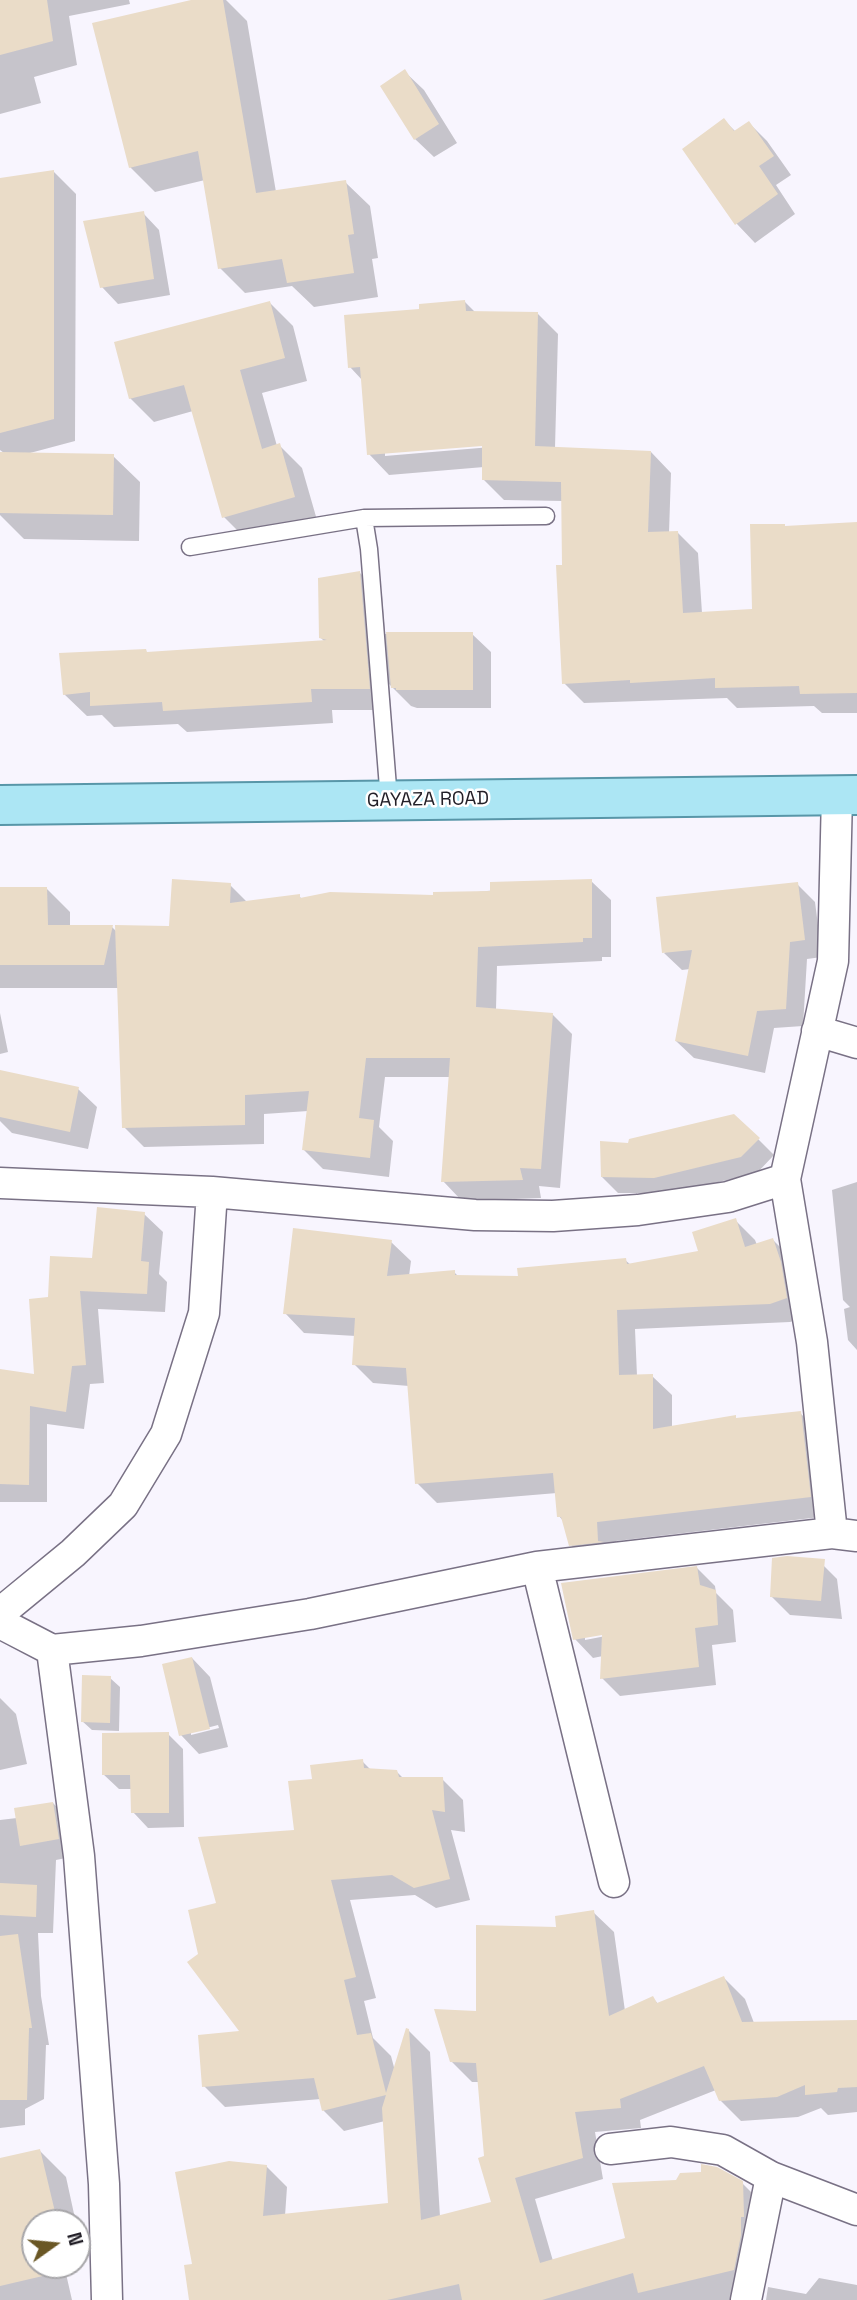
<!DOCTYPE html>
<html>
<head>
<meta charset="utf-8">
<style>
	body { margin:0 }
	#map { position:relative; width:857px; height:2300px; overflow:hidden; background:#f8f5fe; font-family:"Space Grotesk",sans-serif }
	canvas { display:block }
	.north { position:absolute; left:21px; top:2209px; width:70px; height:70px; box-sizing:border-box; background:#fff; border:2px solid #a7a6a9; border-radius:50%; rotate:75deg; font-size:19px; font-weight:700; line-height:28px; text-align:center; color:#232028 }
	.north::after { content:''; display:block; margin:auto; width:24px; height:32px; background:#6a5725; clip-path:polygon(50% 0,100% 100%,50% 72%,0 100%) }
</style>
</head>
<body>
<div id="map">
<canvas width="857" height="2300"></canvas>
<div class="north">N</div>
</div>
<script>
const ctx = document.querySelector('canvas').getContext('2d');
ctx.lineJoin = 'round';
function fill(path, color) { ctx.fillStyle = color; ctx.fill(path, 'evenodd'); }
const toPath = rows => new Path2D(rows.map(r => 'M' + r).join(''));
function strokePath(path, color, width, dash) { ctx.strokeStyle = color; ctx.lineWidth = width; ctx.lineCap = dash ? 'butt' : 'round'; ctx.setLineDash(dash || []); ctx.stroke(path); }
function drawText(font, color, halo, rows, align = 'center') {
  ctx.font = font + ' "Space Grotesk",sans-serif'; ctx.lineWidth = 5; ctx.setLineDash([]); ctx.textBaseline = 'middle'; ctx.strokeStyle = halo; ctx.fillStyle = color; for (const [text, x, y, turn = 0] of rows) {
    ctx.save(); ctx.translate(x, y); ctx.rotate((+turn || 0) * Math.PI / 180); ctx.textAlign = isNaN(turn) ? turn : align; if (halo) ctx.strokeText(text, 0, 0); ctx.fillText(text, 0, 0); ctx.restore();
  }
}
fill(toPath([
	[0,0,129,0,130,4,69,16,77,65,34,77,41,103,0,114],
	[201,0,226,0,247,21,276,192,345,182,370,206,378,258,372,259,378,297,314,307,292,286,245,293,220,268,205,180,155,192,130,167],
	[405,72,424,90,457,143,434,157,415,139],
	[724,120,736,132,749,123,767,141,791,175,776,185,795,214,755,243,737,224,684,149],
	[54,172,76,194,75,441,30,453,113,456,140,482,139,541,24,539,0,515,0,453,4,453,0,450,0,180],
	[143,213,159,230,170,295,118,304,102,287],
	[269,302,293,326,307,381,262,393,277,446,279,445,302,468,317,520,247,540,224,517,193,411,154,422,130,398],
	[465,302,476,313,538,314,558,334,555,448,651,452,671,473,669,533,677,532,698,553,702,613,754,610,786,528,857,524,857,713,822,713,814,706,737,708,727,698,584,703,564,683,563,501,504,500,483,479,484,467,389,475,369,454,363,381,350,367,421,310],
	[491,443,491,447,385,456,385,452],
	[360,573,382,595,385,634,472,634,491,652,491,708,417,708,411,706,389,684,391,710,332,710,333,723,187,732,178,724,114,727,102,715,87,716,64,694,148,653,325,642,320,637],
	[591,881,611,900,611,957,602,957,602,961,497,966,496,1010,552,1014,572,1034,560,1188,539,1186,541,1198,462,1201,443,1181,450,1077,385,1077,379,1127,393,1141,389,1177,323,1169,304,1150,308,1111,264,1114,264,1144,144,1147,124,1127,119,988,0,988,0,889,47,889,70,912,70,927,112,927,117,932,170,927,230,885,248,903,299,896,302,899,435,896],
	[797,884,815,902,822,957,807,959,803,1026,774,1028,765,1073,694,1058,676,1041,690,969,682,970,664,953],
	[0,1013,8,1052,0,1054],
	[0,1083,78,1089,97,1107,88,1149,12,1133,0,1121],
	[758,1139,774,1155,757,1173,671,1193,618,1193,602,1177,629,1145],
	[857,1182,857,1350,848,1340,844,1309,850,1307,843,1300,832,1190],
	[144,1214,163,1232,159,1274,167,1282,165,1312,98,1309,104,1383,90,1384,84,1429,47,1424,47,1502,0,1502,0,1371,36,1376,50,1299],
	[735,1220,755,1240,757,1245,773,1240,792,1259,806,1317,790,1322,635,1329,637,1376,652,1376,672,1395,672,1428,800,1413,820,1432,829,1516,616,1541,616,1556,590,1564,571,1545,564,1522,559,1516,557,1493,437,1503,417,1483,409,1386,373,1383,354,1364,356,1336,304,1333,285,1313,391,1242,411,1261,409,1276,454,1272,459,1277,520,1278,625,1260,631,1265,701,1253],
	[818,1560,837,1579,842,1619,790,1615,771,1596],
	[697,1568,715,1586,716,1593,733,1610,736,1642,712,1645,716,1685,620,1696,602,1678,603,1656,593,1658,575,1639],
	[611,1631,611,1635,585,1640,585,1636],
	[192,1658,210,1677,228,1747,199,1754,181,1735],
	[218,1725,219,1728,191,1735,191,1732],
	[110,1678,120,1687,119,1731,92,1730,82,1721],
	[0,1698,16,1714,27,1764,0,1770],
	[168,1734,183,1749,184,1827,148,1828,133,1812,132,1789,119,1789,103,1774],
	[362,1761,371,1770,396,1771,403,1778,442,1779,463,1800,465,1832,451,1830,470,1900,436,1908,415,1895,350,1900,376,1998,364,2001,373,2038,391,2056,395,2071,409,2031,430,2052,440,2217,493,2204,479,2082,472,2082,451,2061,477,2013,559,1928,593,1912,614,1932,625,2011,653,1998,659,2005,724,1978,745,1999,754,2023,857,2022,857,2112,828,2115,821,2108,798,2117,741,2121,720,2100,716,2090,640,2120,641,2128,595,2132,603,2179,535,2199,553,2261,627,2239,742,2183,763,2204,753,2300,192,2300,194,2266,266,2166,287,2187,285,2216,390,2205,385,2121,344,2131,323,2110,321,2099,225,2107,204,2086,242,2033,200,1955,218,1905,296,1831,314,1781],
	[53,1803,70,1821,76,1856,56,1860,53,1933,38,1933,41,1996,49,2045,46,2045,44,2099,25,2109,25,2125,0,2128,0,1820,17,1818],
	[40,2151,66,2177,76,2223,35,2223,35,2265,64,2265,72,2300,0,2300,0,2160],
	[819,2278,857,2285,857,2300,766,2300,768,2287,806,2294]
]), '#0003');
fill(toPath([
	[0,0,47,0,53,41,0,55],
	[191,0,223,0,256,193,346,180,354,234,348,235,354,273,287,283,282,259,218,269,198,151,129,168,92,23],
	[405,69,439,124,414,140,380,86],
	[724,118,734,131,749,121,774,156,759,166,778,194,735,225,682,149],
	[54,170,54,419,0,433,0,178],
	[144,211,154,279,100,288,83,221],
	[465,300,466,311,538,312,535,446,651,451,648,532,678,531,683,613,752,609,750,524,785,524,785,526,857,522,857,693,800,694,799,686,715,688,715,678,630,683,630,680,562,684,556,565,562,565,561,482,482,480,482,446,367,455,360,367,348,368,344,315,419,309,419,304],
	[270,301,285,358,240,370,262,449,280,443,295,497,222,518,184,385,129,399,114,342],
	[0,452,114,454,113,515,0,513],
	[360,571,370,689,311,689,312,702,163,711,162,702,90,706,90,692,63,695,59,653,146,649,147,652,327,640,319,638,318,578],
	[386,632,473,632,473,690,396,690,396,688,391,688],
	[172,879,231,883,230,903,300,894,300,898,330,892,433,895,433,892,490,891,490,882,592,879,592,938,583,938,583,942,478,947,476,1007,553,1013,541,1169,520,1168,523,1180,441,1182,450,1058,366,1058,359,1118,374,1120,370,1158,302,1150,309,1091,245,1095,245,1125,122,1128,115,925,169,926],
	[798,882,805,940,790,942,786,1009,757,1011,748,1056,675,1041,692,950,662,953,656,897],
	[0,887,47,887,48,925,113,925,104,965,0,965],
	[0,1070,79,1087,70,1132,0,1117],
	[734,1114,760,1138,741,1157,654,1178,601,1177,600,1141,628,1143,629,1139],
	[97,1207,145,1212,141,1261,149,1262,147,1294,80,1291,86,1365,72,1366,66,1412,30,1406,29,1485,0,1484,0,1369,34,1374,29,1299,48,1297,50,1256,92,1258],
	[736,1218,745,1247,773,1238,781,1262,787,1298,770,1304,617,1310,619,1375,653,1374,653,1429,736,1415,736,1418,801,1411,811,1497,597,1522,598,1541,604,1542,569,1546,561,1517,557,1517,553,1473,415,1484,406,1368,352,1365,355,1318,283,1314,293,1228,392,1240,387,1276,455,1270,455,1275,518,1276,517,1268,626,1258,627,1264,698,1251,692,1232],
	[787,1556,825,1559,821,1601,770,1597,772,1558],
	[697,1566,700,1585,716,1590,718,1625,695,1628,699,1667,600,1679,602,1635,573,1640,561,1583],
	[192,1657,210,1729,179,1736,162,1664],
	[82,1675,111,1676,110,1723,81,1722],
	[169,1732,169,1813,131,1813,130,1775,102,1775,102,1733],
	[363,1759,364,1768,397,1770,399,1777,443,1777,445,1812,432,1810,450,1879,414,1888,392,1875,331,1880,356,1977,344,1980,357,2035,371,2033,386,2093,406,2028,409,2029,421,2220,491,2202,478,2158,484,2156,476,2063,450,2062,434,2009,476,2011,476,1925,556,1927,555,1916,594,1910,609,2016,653,1996,657,2003,724,1976,742,2022,857,2020,857,2087,838,2088,837,2092,805,2095,805,2085,777,2097,719,2101,704,2066,620,2099,621,2108,575,2112,583,2158,515,2178,540,2263,625,2238,612,2183,676,2180,680,2173,701,2172,701,2164,717,2167,743,2181,744,2217,741,2217,741,2235,734,2270,638,2293,633,2273,542,2300,462,2300,459,2284,387,2300,189,2300,184,2265,192,2264,175,2172,229,2161,267,2165,263,2216,388,2203,382,2108,386,2095,322,2111,314,2078,202,2087,198,2035,239,2031,187,1962,198,1954,188,1910,216,1903,198,1837,294,1830,288,1781,312,1779,310,1765],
	[53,1802,59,1839,20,1846,14,1808],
	[0,1883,37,1885,36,1917,0,1915],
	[18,1934,32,2028,29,2028,27,2100,0,2100,0,1936],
	[40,2149,55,2212,33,2217,35,2265,44,2265,47,2275,0,2286,0,2158]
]), '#eadcc8');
const service = toPath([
	[364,518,546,516],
	[190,547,364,518,369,549,389,800]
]);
const minor = toPath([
	[817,1031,857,1043],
	[785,1179,812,1342,832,1533],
	[0,1183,212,1192,475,1215,553,1216,638,1210,728,1197,785,1179,833,961,837,795],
	[537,1567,614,1882],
	[0,1613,73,1553,123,1505,166,1434,204,1313,212,1192],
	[0,1623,52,1650,141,1641,310,1614,537,1567,832,1533,857,1536],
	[52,1650,79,1856,104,2184,107,2300],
	[610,2149,671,2142,723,2150,771,2177,857,2210],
	[746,2300,771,2177]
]);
const primary = toPath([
	[0,805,857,795]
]);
strokePath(service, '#797185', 19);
strokePath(minor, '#797185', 33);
strokePath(primary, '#5896a8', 42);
strokePath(service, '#fff', 16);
strokePath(minor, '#fff', 30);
strokePath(primary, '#ace6f4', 38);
drawText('19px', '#232028', '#fff', [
	["GAYAZA ROAD",428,800,-1]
]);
</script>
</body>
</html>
